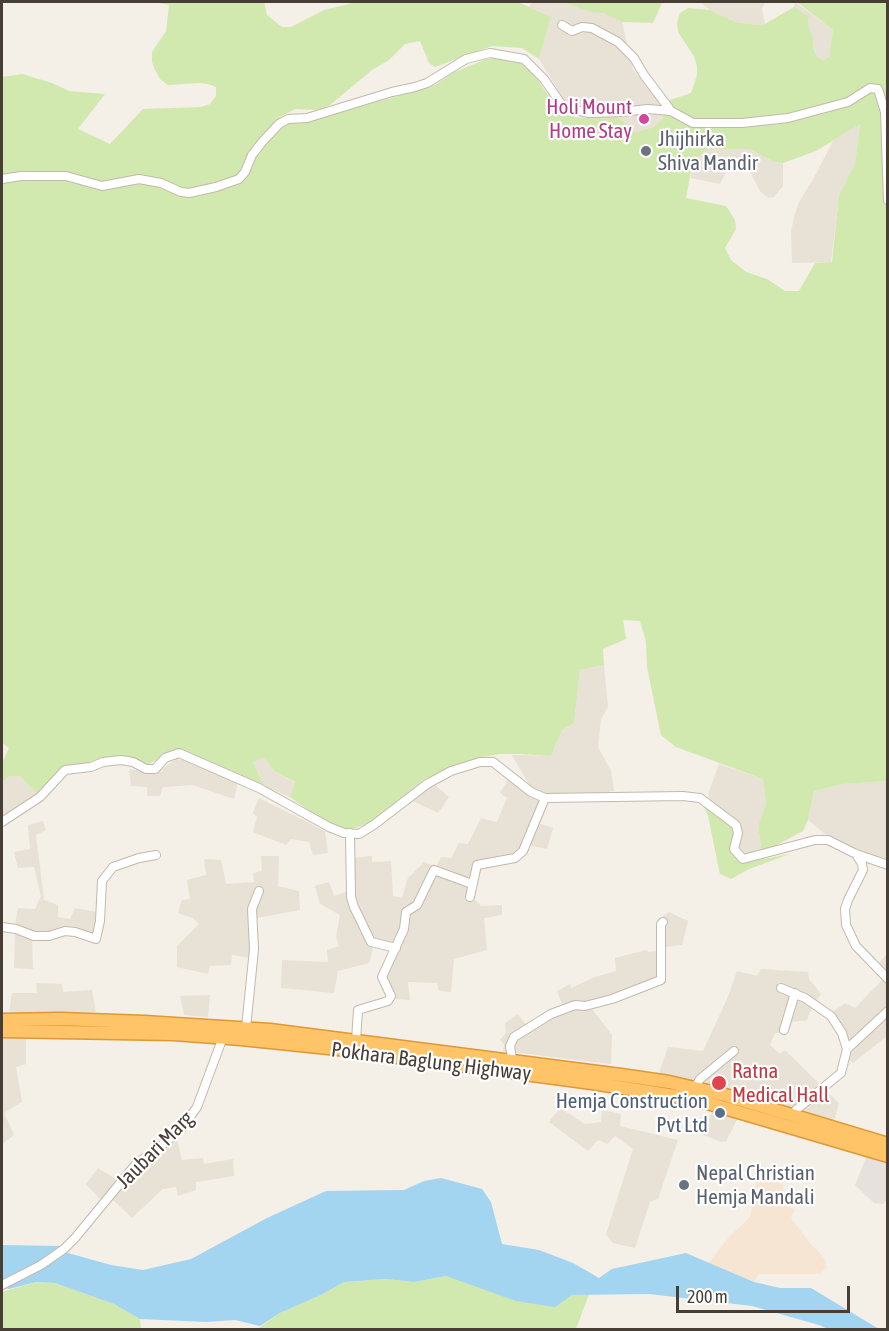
<!DOCTYPE html>
<html>
<head>
<meta charset="utf-8">
<style>
	body { margin:0 }
	#map { position:relative; width:889px; height:1331px; overflow:hidden; background:#f4efe7; font-family:"Asap Condensed",sans-serif }
	canvas { display:block }
	.frame { position:absolute; inset:0; border:3px solid #473f36; pointer-events:none }
	.scale { position:absolute; left:676px; top:1286px; width:174px; height:27px; box-sizing:border-box; border:3px solid #473f36; border-top:0; padding-left:8px; font-size:18px; line-height:21px; white-space:nowrap; color:#473f36; -webkit-text-stroke:4px #fff; paint-order:stroke }
</style>
</head>
<body>
<div id="map">
<canvas width="889" height="1331"></canvas>
<div class="frame"></div>
<div class="scale">200 m</div>
</div>
<script>
const ctx = document.querySelector('canvas').getContext('2d');
ctx.lineJoin = 'round';
function fill(path, color) { ctx.fillStyle = color; ctx.fill(path, 'evenodd'); }
const toPath = rows => new Path2D(rows.map(r => 'M' + r).join(''));
function strokePath(path, color, width, dash) { ctx.strokeStyle = color; ctx.lineWidth = width; ctx.lineCap = dash ? 'butt' : 'round'; ctx.setLineDash(dash || []); ctx.stroke(path); }
function drawText(font, color, halo, rows, align = 'center') {
  ctx.font = font + ' "Asap Condensed",sans-serif'; ctx.lineWidth = 4.5; ctx.setLineDash([]); ctx.textBaseline = 'middle'; ctx.strokeStyle = halo; ctx.fillStyle = color; for (const [text, x, y, turn = 0] of rows) {
    ctx.save(); ctx.translate(x, y); ctx.rotate((+turn || 0) * Math.PI / 180); ctx.textAlign = isNaN(turn) ? turn : align; if (halo) ctx.strokeText(text, 0, 0); ctx.fillText(text, 0, 0); ctx.restore();
  }
}
fill(toPath([
	[532,2,563,2,590,12,604,12,622,22,633,70,661,103,663,118,654,127,635,132,617,116,581,118,568,106,539,59,551,17,529,7],
	[700,2,765,2,762,9,765,24,756,25,736,22,710,10],
	[795,2,833,30,829,57,823,60,817,57,808,26,808,16,794,7],
	[860,123,855,164,839,195,831,262,792,263,791,232,794,217,799,202,816,174,833,141],
	[708,149,750,149,774,162,783,163,783,186,774,197,768,198,760,191,750,172,741,168,726,172,720,184,691,178,693,160],
	[604,665,608,707,601,719,598,747,611,771,614,791,580,795,545,795,532,789,512,755,551,756,562,730,574,723,580,670],
	[264,756,274,771,295,783,290,797,264,786,253,762],
	[176,759,188,761,238,782,234,799,193,785,163,787,160,796,147,796,147,787,131,786,129,769,158,772],
	[719,764,763,779,766,804,758,826,762,853,743,857,738,844,741,830,738,822,711,802,708,794],
	[10,776,20,776,38,795,5,816,2,816,2,782],
	[509,778,537,800,545,803,538,823,553,828,547,849,528,845,513,861,479,869,471,896,481,906,502,905,502,915,484,918,487,950,454,959,451,992,439,991,437,983,408,982,410,1000,396,999,386,977,398,947,379,943,371,938,353,899,353,858,372,856,372,862,391,861,393,896,402,898,408,878,424,862,436,867,441,857,451,858,459,843,468,844,481,818,497,822,507,798,500,793],
	[887,781,887,861,848,846,825,834,808,820,814,791,843,784],
	[433,783,449,797,438,813,413,801,424,789],
	[259,798,325,831,328,853,313,855,309,842,291,839,286,845,253,832,257,817,253,813],
	[43,821,46,830,36,835,44,900,58,905,58,917,70,919,75,908,97,912,105,916,100,936,91,934,48,934,27,931,15,925,18,908,35,909,41,896,34,867,18,868,14,852,30,849,28,825],
	[261,856,279,856,278,886,299,891,300,910,257,918,257,959,232,955,231,965,210,966,208,974,177,967,177,946,199,924,193,918,178,913,182,900,190,899,187,880,206,875,204,859,221,860,226,884,254,882,253,873,262,871],
	[329,882,334,896,349,891,352,914,373,949,369,963,338,971,334,993,281,988,282,960,328,962,327,950,339,946,336,937,340,915,320,904,315,886],
	[669,912,688,921,682,945,666,947,665,981,658,986,592,1009,612,1035,611,1064,503,1051,504,1044,500,1040,506,1033,505,1023,518,1014,526,1025,563,1006,557,991,570,984,571,988,595,977,616,971,615,958,646,950,649,952,657,951,657,920],
	[15,932,32,938,33,969,14,968],
	[887,954,887,1036,853,1063,847,1059,831,1013,845,1003,855,1008,887,975,877,965],
	[761,969,808,972,809,979,821,994,813,1005,807,1020,792,1022,788,1033,775,1033,770,1045,780,1054,785,1050,839,1103,834,1121,739,1092,659,1073,668,1047,703,1051,727,999,737,971,757,976],
	[36,983,62,984,63,992,92,990,96,1012,9,1013,12,993,37,993],
	[210,995,208,1017,184,1015,180,996],
	[2,1036,26,1037,26,1064,16,1067,22,1102,4,1113,14,1135,2,1144],
	[560,1108,585,1124,601,1122,602,1110,621,1114,620,1126,678,1140,658,1199,650,1202,635,1248,613,1243,606,1234,633,1149,615,1136,607,1144,598,1140,588,1151,549,1122],
	[714,1109,739,1116,726,1141,721,1142,701,1134],
	[177,1139,182,1160,203,1158,204,1164,233,1159,234,1176,196,1182,196,1190,178,1196,176,1187,163,1189,132,1218,112,1199,137,1166],
	[98,1168,117,1180,101,1200,86,1184]
]), '#e8e1d5');
fill(toPath([
	[757,1178,774,1180,784,1185,779,1200,795,1210,791,1218,810,1243,825,1259,827,1267,820,1274,759,1274,754,1282,708,1264,729,1237,750,1217]
]), '#f6e5d2');
fill(toPath([
	[867,1155,887,1162,887,1199,883,1204,874,1203,855,1185]
]), '#e6e1dc');
fill(toPath([
	[154,2,264,2,267,15,282,27,291,27,324,10,357,2,518,2,551,17,539,59,522,48,492,46,435,67,429,63,420,41,405,44,389,60,372,70,330,105,318,110,295,109,280,117,259,140,252,151,253,158,283,127,294,120,313,120,419,90,435,85,453,73,486,59,502,59,523,64,537,79,561,114,581,118,617,116,635,132,654,127,663,118,661,103,691,93,697,75,697,66,694,56,678,32,677,23,680,13,688,8,710,10,736,22,756,25,765,24,794,7,808,16,808,26,812,35,814,49,817,57,823,60,829,57,833,30,797,2,887,2,887,781,843,784,814,791,808,820,803,831,762,853,758,826,766,804,763,779,676,747,661,735,647,667,646,642,640,621,623,620,626,639,603,649,604,665,580,670,574,723,562,730,551,756,520,754,500,754,477,758,426,778,369,823,350,830,336,826,314,814,290,797,295,782,274,771,264,757,253,762,264,786,211,765,197,756,181,749,169,752,148,765,129,757,112,757,86,765,74,766,38,795,20,776,10,776,2,782,2,763,9,748,2,743,2,77,22,74,52,83,69,91,105,94,78,129,110,144,143,109,201,107,210,104,216,96,216,87,208,84,198,83,168,85,160,79,155,70,152,62,152,52,166,31,169,5],
	[860,124,855,164,839,195,832,262,815,263,799,291,785,291,767,279,746,272,731,260,725,248,736,229,735,220,726,206,686,198,693,160,708,149,750,149,774,162,783,163,816,151],
	[563,2,665,2,662,3,653,23,622,22,604,13,590,12],
	[703,804,733,828,740,860,747,862,790,854,749,869,731,879,720,874,708,816],
	[446,1276,572,1295,589,1294,576,1329,256,1330,280,1313,321,1295,344,1282,386,1279,414,1282],
	[36,1282,55,1283,114,1304,140,1319,141,1329,2,1330,2,1292]
]), '#d1e8af');
fill(toPath([
	[441,1178,482,1189,491,1202,502,1244,539,1250,573,1263,599,1278,612,1269,686,1253,754,1282,780,1288,811,1288,879,1329,828,1329,819,1325,752,1306,649,1294,572,1295,555,1307,516,1301,446,1276,414,1282,386,1279,344,1282,321,1295,280,1313,260,1326,235,1320,206,1322,140,1319,114,1304,55,1283,36,1282,9,1289,2,1287,2,1245,61,1246,68,1253,111,1265,143,1270,191,1259,267,1218,326,1191,404,1190,424,1181]
]), '#a3d5f1');
const minor = toPath([
	[562,25,572,31,582,27,592,28,618,42,634,58,644,75,671,111],
	[2,179,21,176,66,176,102,186,139,179,161,183,181,192,189,193,216,187,239,179,245,172,252,155,263,141,279,124,288,119,307,118,392,92,415,87,427,83,466,59,490,53,524,59,544,79,564,108,590,113,621,112,648,109,671,111,693,123,742,123,788,118,848,102,870,88,878,89,885,112,888,200],
	[2,822,40,797,65,770,91,767,103,762,121,760,133,762,146,769,155,769,165,758,179,753,259,788,329,827,344,833,359,834,375,824,427,784,451,771,480,762,493,762,531,792,545,798,683,796,700,798,736,825,738,833,734,849,743,859,815,840,828,840,856,854,888,865],
	[350,833,351,897,354,907,371,942,396,948],
	[856,854,862,864,863,870,848,900,845,909,846,925,856,946,888,979],
	[470,897,477,865,515,858,523,851,545,798],
	[2,927,16,929,34,936,49,936,65,931,75,932,96,939,100,921,102,881,113,867,139,858,156,855],
	[781,988,805,998,831,1016,842,1033,847,1049],
	[246,1028,254,949,252,909,259,891],
	[784,1030,795,993],
	[356,1040,358,1010,388,1001,391,996,382,977,404,929,406,912,417,905,434,870,472,884],
	[512,1059,510,1046,514,1037,551,1014,575,1005,585,1006,612,999,661,980,661,924,663,922],
	[695,1088,700,1079,734,1051],
	[793,1115,796,1110,841,1073,847,1049,888,1011],
	[2,1285,41,1265,64,1249,75,1238,136,1164,160,1147,182,1128,197,1107,223,1037]
]);
const highway = toPath([
	[2,1020,61,1019,144,1022,270,1030,621,1075,669,1082,725,1095,888,1144],
	[2,1031,174,1034,241,1039,338,1049,592,1083,694,1099,888,1156]
]);
strokePath(minor, '#c2b9ac', 10);
strokePath(highway, '#de9836', 15);
strokePath(minor, '#fff', 8);
strokePath(highway, '#ffc467', 12);
for (const [x, y, r, color] of [
	[644,119,6,"#d1479c"],
	[646,151,6,"#6b7280"],
	[719,1083,8,"#e0444e"],
	[720,1113,6,"#5c6f8a"],
	[684,1185,6,"#6b7280"]
]) { const dot = new Path2D(); dot.arc(x, y, r, 0, 2 * Math.PI); ctx.fillStyle = color; ctx.fill(dot); strokePath(dot, '#fff', 2); }
drawText('21px', '#b23c85', '#fff', [
	["Holi Mount",632,107],
	["Home Stay",632,131]
], 'right');
drawText('21px', '#5b616d', '#fff', [
	["Jhijhirka",658,139],
	["Shiva Mandir",658,163],
	["Nepal Christian",696,1173],
	["Hemja Mandali",696,1197]
], 'left');
drawText('21px', '#473f36', '#fff', [
	["Pokhara Baglung Highway",431,1062,7],
	["Jaubari Marg",155,1150,-45]
]);
drawText('21px', '#be3a42', '#fff', [
	["Ratna",732,1071],
	["Medical Hall",732,1095]
], 'left');
drawText('21px', '#4e5e75', '#fff', [
	["Hemja Construction",708,1101],
	["Pvt Ltd",708,1125]
], 'right');
</script>
</body>
</html>
